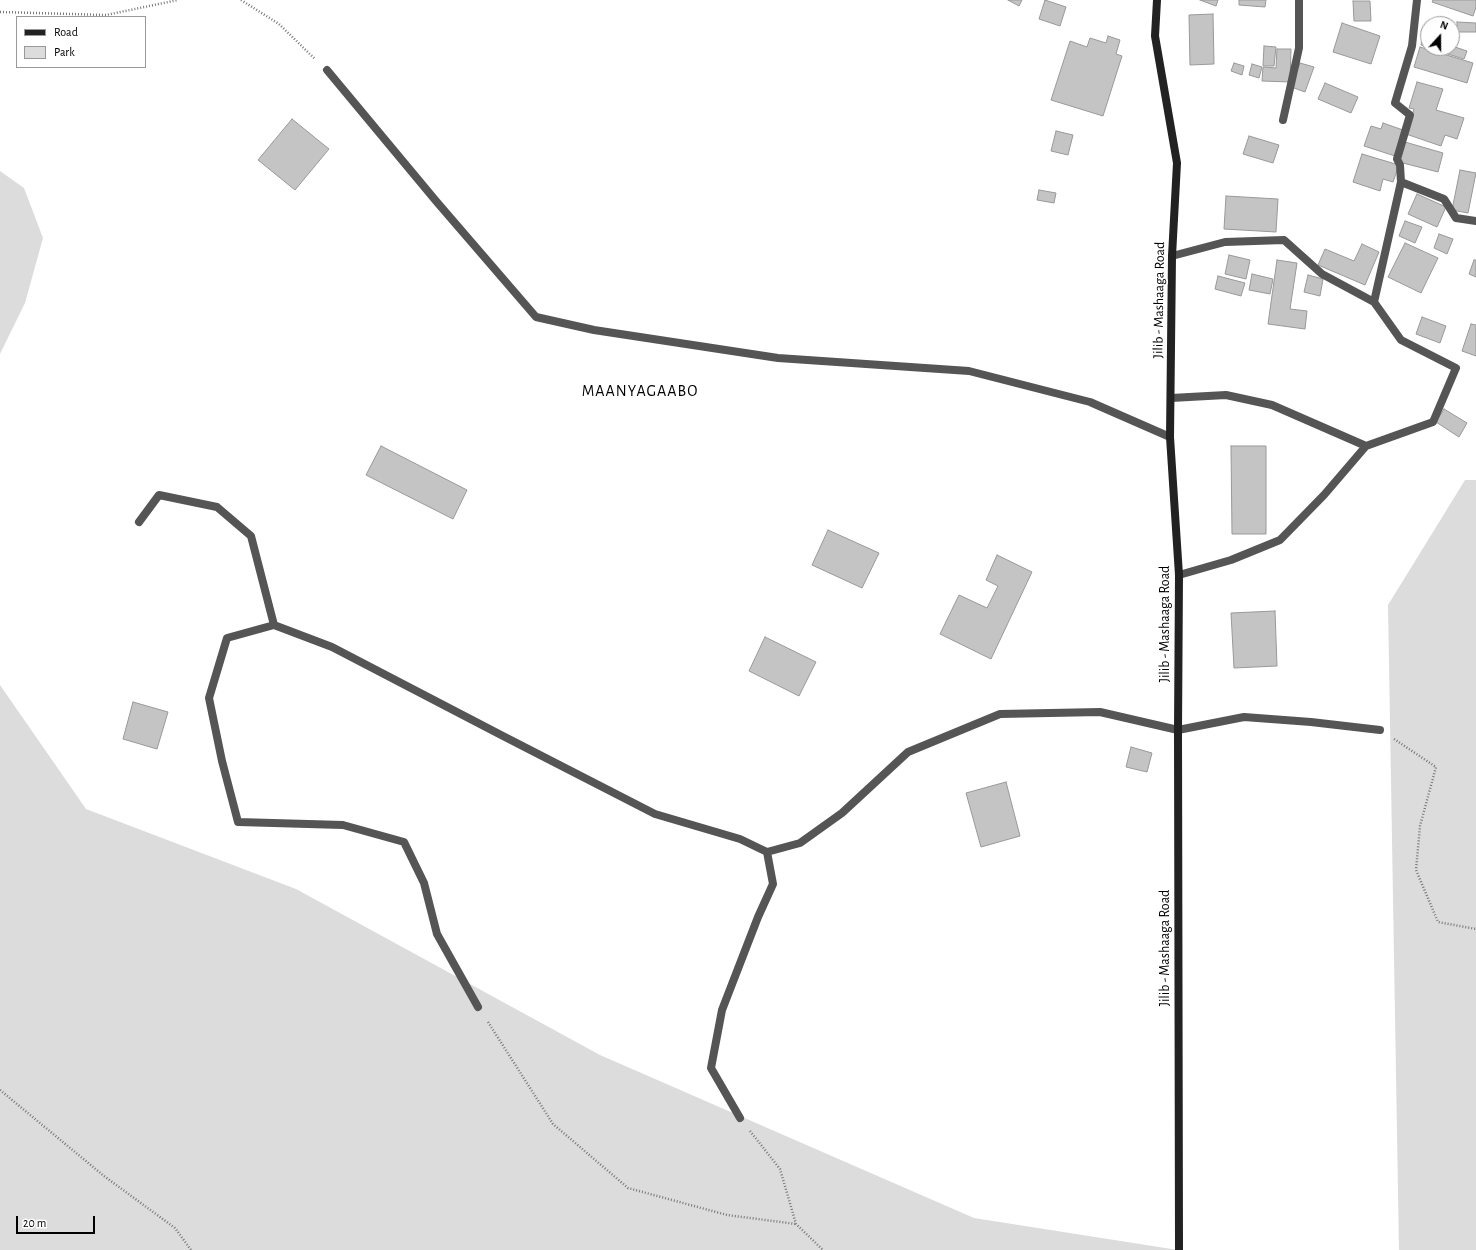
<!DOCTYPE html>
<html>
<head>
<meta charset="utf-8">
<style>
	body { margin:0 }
	#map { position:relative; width:1476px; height:1250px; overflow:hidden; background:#fff; font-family:"Alegreya Sans",sans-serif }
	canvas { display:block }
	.legend { position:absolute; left:16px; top:16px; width:130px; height:52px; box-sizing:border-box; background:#fff; border:1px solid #999; margin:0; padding:5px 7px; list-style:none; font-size:12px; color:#000 }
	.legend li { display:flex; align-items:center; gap:8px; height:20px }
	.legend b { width:20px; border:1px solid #999 }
	.north { position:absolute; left:1420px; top:16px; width:40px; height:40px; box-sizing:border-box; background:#fff; border:1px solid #999; border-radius:50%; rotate:21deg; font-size:11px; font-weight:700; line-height:16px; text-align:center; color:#000 }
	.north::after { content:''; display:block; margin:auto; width:14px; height:18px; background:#000; clip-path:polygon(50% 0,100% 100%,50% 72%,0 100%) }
	.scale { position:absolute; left:16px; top:1216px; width:79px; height:18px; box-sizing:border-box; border:2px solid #000; border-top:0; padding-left:5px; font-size:12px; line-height:14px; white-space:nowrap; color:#000; -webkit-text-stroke:3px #fff; paint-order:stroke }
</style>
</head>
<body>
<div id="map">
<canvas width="1476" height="1250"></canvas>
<ul class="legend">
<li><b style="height:5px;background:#222"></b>Road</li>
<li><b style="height:11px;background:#dcdcdc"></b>Park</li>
</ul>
<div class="north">N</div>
<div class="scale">20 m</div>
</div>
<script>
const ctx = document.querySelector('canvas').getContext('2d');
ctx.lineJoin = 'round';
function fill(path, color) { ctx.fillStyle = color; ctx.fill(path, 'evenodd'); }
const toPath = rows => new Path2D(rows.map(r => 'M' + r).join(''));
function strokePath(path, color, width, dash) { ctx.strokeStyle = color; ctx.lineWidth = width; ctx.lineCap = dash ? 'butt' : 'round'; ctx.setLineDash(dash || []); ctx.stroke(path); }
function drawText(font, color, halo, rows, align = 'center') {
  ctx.font = font + ' "Alegreya Sans",sans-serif'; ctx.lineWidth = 3.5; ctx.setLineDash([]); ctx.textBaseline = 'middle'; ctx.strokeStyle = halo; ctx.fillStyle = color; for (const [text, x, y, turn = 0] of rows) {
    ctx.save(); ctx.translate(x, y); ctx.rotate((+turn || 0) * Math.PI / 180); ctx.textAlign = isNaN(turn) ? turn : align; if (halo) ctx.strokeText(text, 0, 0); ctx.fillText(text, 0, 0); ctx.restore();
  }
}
fill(toPath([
	[0,171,24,188,43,238,25,303,0,354],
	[1465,480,1476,480,1476,1250,1399,1250,1388,605],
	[0,685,86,809,296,889,600,1055,974,1218,1178,1250,0,1250]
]), '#dcdcdc');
const building = toPath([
	[1008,0,1022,0,1019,6,1008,0],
	[1045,0,1066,7,1060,26,1039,19,1045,0],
	[1200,0,1218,0,1216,6,1200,0],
	[1239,0,1266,0,1265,7,1239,5,1239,0],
	[1433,0,1476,0,1476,7,1473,16,1432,2,1433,0],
	[1353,1,1370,1,1371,21,1354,21,1353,1],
	[1213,14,1214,64,1190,65,1189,15,1213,14],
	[1457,22,1476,23,1476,32,1457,32,1457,22],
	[1342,23,1380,36,1371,64,1333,52,1342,23],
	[1424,27,1428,28,1428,47,1421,45,1424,27],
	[1108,36,1120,40,1116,54,1122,56,1103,116,1051,100,1070,41,1087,47,1090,38,1106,43,1108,36],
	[1264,46,1276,47,1274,66,1263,66,1264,46],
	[1452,46,1467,51,1464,59,1438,51,1439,48,1452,48,1452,46],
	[1420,47,1473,63,1467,83,1414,67,1420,47],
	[1277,49,1291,49,1290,82,1262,81,1263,67,1276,68,1277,49],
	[1234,63,1244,66,1242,75,1231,71,1234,63],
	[1300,63,1314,67,1305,92,1291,87,1300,63],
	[1252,64,1262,67,1259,78,1249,75,1252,64],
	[1417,82,1443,89,1436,110,1464,118,1457,139,1445,135,1441,146,1406,134,1414,109,1409,108,1417,82],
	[1325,83,1358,97,1351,113,1318,99,1325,83],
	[292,119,329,149,295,190,258,160,292,119],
	[1383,123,1403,130,1395,156,1364,146,1371,126,1381,129,1383,123],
	[1056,131,1073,135,1068,155,1051,151,1056,131],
	[1249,136,1279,145,1273,163,1243,154,1249,136],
	[1405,142,1443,153,1438,172,1399,162,1405,142],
	[1362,154,1399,165,1393,182,1383,179,1380,191,1353,182,1362,154],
	[1460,170,1476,173,1468,213,1452,210,1460,170],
	[1039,190,1056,193,1054,203,1037,200,1039,190],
	[1417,194,1446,207,1437,227,1408,214,1417,194],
	[1226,196,1278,199,1276,232,1224,229,1226,196],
	[1405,221,1422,227,1415,243,1399,236,1405,221],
	[1439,234,1453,239,1447,254,1434,248,1439,234],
	[1405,243,1438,258,1421,293,1388,277,1405,243],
	[1362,244,1379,252,1365,285,1318,265,1325,249,1354,261,1362,244],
	[1229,255,1250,260,1246,279,1225,274,1229,255],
	[1277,260,1297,263,1290,309,1307,311,1305,329,1268,324,1277,260],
	[1474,260,1476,260,1476,277,1469,274,1474,260],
	[1252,274,1273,279,1270,294,1249,290,1252,274],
	[1308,275,1323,279,1320,296,1304,292,1308,275],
	[1218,276,1245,283,1241,296,1215,289,1218,276],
	[1422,317,1446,326,1440,343,1416,334,1422,317],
	[1471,324,1476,325,1476,356,1462,351,1471,324],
	[1444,409,1467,423,1459,437,1436,422,1444,409],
	[381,446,467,490,453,519,366,475,381,446],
	[1231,446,1266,446,1266,534,1232,534,1231,446],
	[828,530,879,553,862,588,812,565,828,530],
	[997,555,1032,572,991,659,940,634,959,595,987,608,998,586,986,580,997,555],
	[1275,611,1277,666,1234,668,1231,613,1275,611],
	[765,637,816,662,799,696,749,671,765,637],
	[133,702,168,712,157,749,123,739,133,702],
	[1131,747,1152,753,1147,772,1126,767,1131,747],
	[1006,782,1020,836,981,847,966,793,1006,782]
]);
fill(building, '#c4c4c4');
strokePath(building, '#999', 1);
strokePath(toPath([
	[241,0,279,24,315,59],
	[0,12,106,15,178,0],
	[1394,739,1436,767,1420,826,1416,870,1438,922,1476,929],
	[488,1022,553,1124,628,1188,727,1215,796,1224],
	[0,1090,104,1176,175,1228,191,1250],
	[750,1131,780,1169,796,1224,823,1250]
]), '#777', 2.5, [1, 2]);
strokePath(toPath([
	[327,70,436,201,536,317,594,330,778,358,969,371,1090,402,1170,437],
	[1283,120,1299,48,1299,0],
	[1401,182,1444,199,1456,218,1476,221],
	[1172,256,1225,242,1284,240,1322,274,1374,302,1401,182,1400,165,1397,159,1410,115,1395,103,1412,46,1417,0],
	[1171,398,1226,395,1272,405,1366,446],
	[139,522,159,495,217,507,251,536,274,625,332,647,503,736,655,814,740,839,767,852,773,884,758,917,722,1010,711,1068,740,1118],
	[1179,575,1231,560,1280,540,1324,495,1366,446,1433,422,1456,368,1401,340,1374,302],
	[274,625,227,638,209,698,222,761,238,822,343,825,404,842,424,883,437,934,478,1007],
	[767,852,800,843,842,813,908,752,1000,714,1100,712,1178,730,1244,717,1311,722,1380,730]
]), '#555', 8);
strokePath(toPath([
	[1157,0,1155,36,1177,163,1172,256,1170,437,1179,575,1178,730,1179,1250]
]), '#222', 8);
drawText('14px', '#000', '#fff', [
	["Jilib - Mashaaga Road",1159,300,-89],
	["Jilib - Mashaaga Road",1165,624,-90],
	["Jilib - Mashaaga Road",1165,948,-90]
]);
ctx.letterSpacing = '1px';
drawText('16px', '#000', '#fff', [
	["MAANYAGAABO",640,391]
]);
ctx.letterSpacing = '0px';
</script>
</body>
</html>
